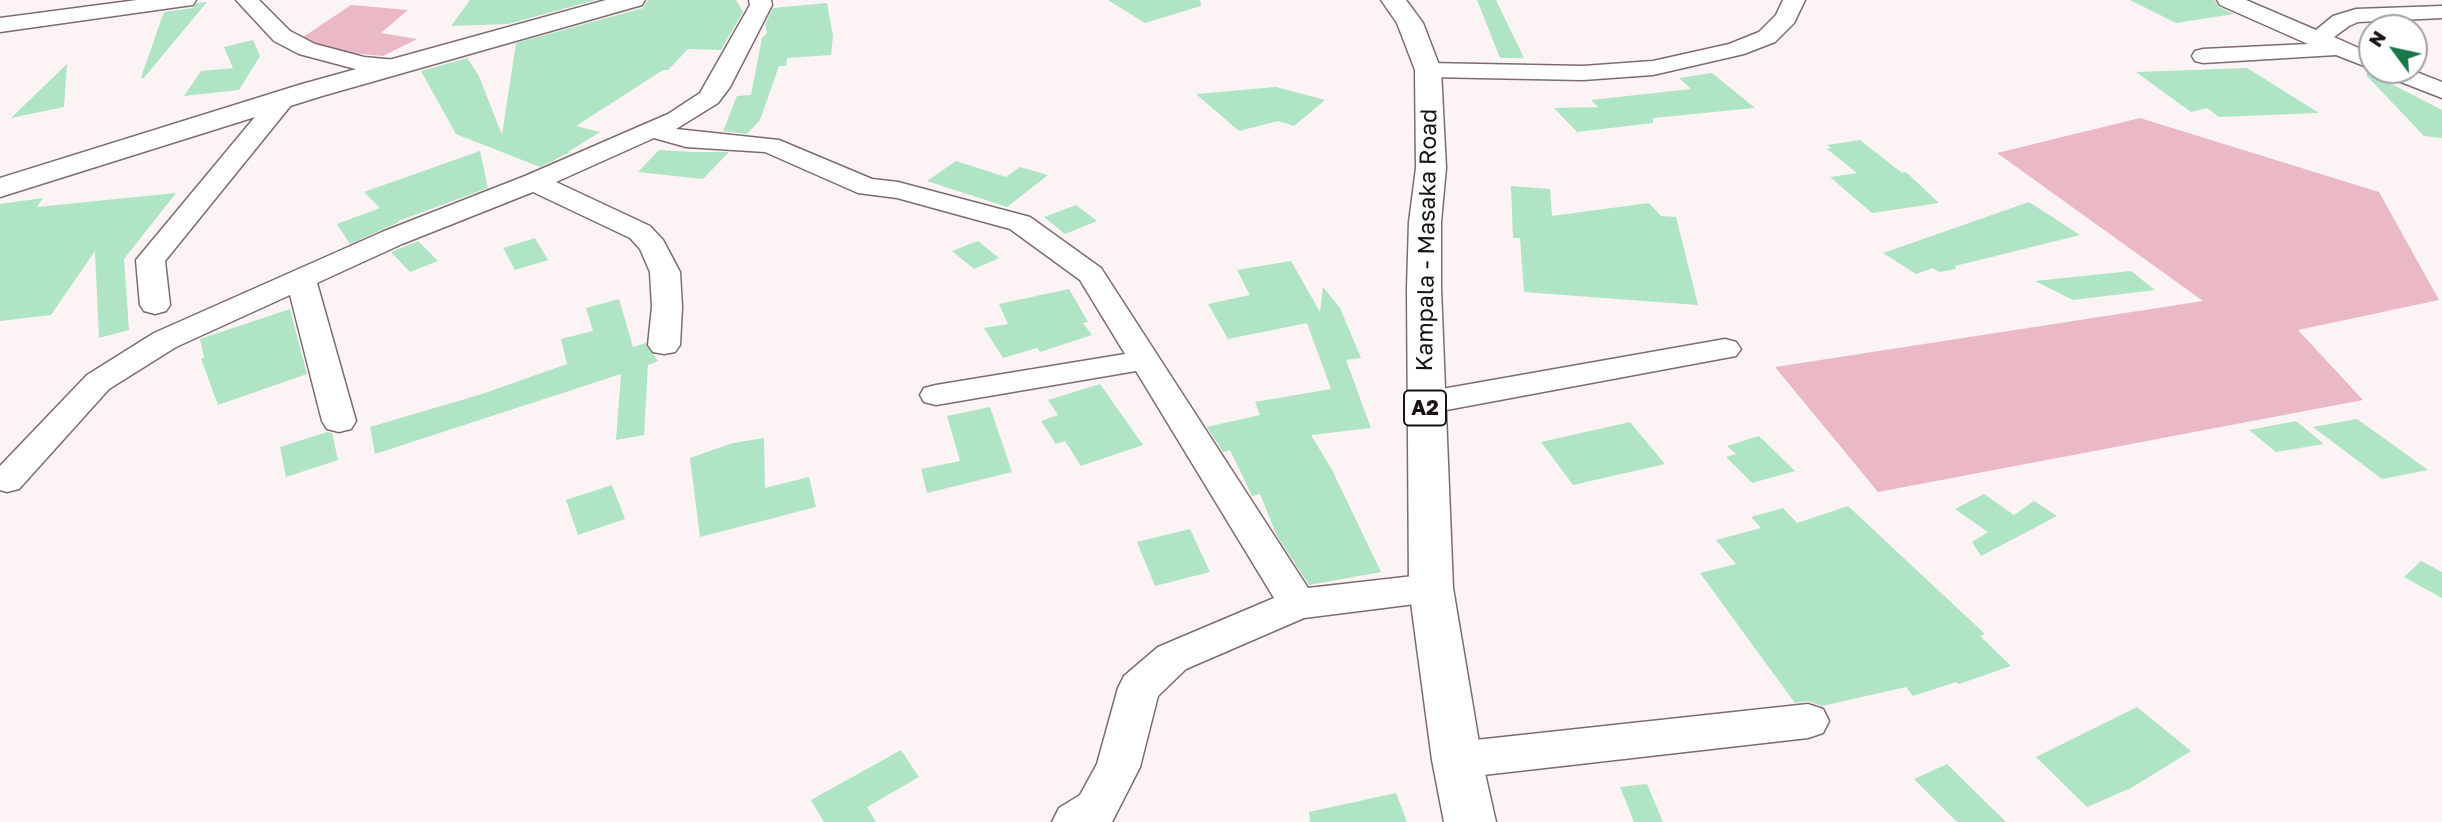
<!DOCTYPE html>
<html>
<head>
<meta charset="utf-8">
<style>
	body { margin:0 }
	#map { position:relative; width:2442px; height:822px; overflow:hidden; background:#fcf3f5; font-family:"Golos Text",sans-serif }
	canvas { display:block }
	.north { position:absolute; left:2358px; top:14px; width:70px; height:70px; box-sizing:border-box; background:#fff; border:2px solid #a3a0a1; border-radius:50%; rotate:303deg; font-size:19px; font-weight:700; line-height:28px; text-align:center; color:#191113 }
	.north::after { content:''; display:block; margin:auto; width:24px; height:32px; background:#1a764b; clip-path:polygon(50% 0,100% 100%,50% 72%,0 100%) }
</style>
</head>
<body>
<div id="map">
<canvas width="2442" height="822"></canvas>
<div class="north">N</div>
</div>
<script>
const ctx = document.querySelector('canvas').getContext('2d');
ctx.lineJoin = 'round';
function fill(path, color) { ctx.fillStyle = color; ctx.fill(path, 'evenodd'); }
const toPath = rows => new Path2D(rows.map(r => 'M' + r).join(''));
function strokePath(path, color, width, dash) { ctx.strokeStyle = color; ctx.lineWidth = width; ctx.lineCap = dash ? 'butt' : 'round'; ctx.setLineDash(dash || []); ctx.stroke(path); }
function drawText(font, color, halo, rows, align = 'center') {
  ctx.font = font + ' "Golos Text",sans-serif'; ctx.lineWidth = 6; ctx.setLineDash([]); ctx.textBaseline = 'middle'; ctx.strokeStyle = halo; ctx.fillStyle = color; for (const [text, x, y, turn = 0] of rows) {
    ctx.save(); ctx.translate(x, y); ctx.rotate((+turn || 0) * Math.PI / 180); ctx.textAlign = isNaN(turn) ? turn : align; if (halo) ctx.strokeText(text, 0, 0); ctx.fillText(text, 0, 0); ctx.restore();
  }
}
fill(toPath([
	[351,5,408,10,381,33,417,39,383,56,330,51,300,39],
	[2140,118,2379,192,2439,300,2298,330,2363,400,1878,492,1775,367,2203,301,1997,153]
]), '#ebb9c6');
fill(toPath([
	[470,0,596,0,508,24,451,26],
	[648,0,736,0,743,12,721,50,688,49,668,70,663,70,576,126,600,132,568,152,570,152,540,167,456,134,421,71,467,58,479,76,502,135,516,43,643,8],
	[1108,0,1200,0,1201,6,1145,23],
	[1477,0,1496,0,1524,58,1500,58],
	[2130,0,2214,0,2219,7,2234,14,2176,23],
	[207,2,143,79,141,77,164,12,193,8,197,3],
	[827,3,833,36,831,55,787,58,786,66,779,66,760,120,747,134,723,131,737,96,751,95,762,38,767,33,765,24,773,8],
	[253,40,260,56,239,90,184,96,201,71,233,68,224,47],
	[67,64,64,107,11,118],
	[2247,68,2319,113,2219,117,2207,108,2191,112,2136,72],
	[2368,72,2442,110,2442,138,2424,136,2366,75],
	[1712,73,1755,108,1653,118,1653,123,1577,132,1554,108,1598,107,1591,100,1691,89,1679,78],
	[1276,87,1325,100,1294,126,1278,121,1239,131,1196,94],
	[1860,140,1902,173,1906,172,1939,203,1872,213,1830,177,1857,173,1827,149,1832,148,1827,145],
	[659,150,693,152,729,152,703,179,638,172],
	[480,151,488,188,398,221,399,222,350,244,337,224,380,208,364,192],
	[956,161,1006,177,1020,167,1048,175,1007,207,927,181],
	[1511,186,1550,189,1552,216,1649,203,1661,216,1676,217,1698,305,1524,292,1520,238,1513,238],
	[176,193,124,259,129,330,99,338,95,251,51,315,0,321,0,204,43,198,37,207],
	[2029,202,2080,235,1955,266,1956,269,1939,272,1933,268,1916,274,1883,253],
	[1076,205,1097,221,1065,234,1044,217],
	[535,238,548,260,515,270,503,248],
	[418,241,438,261,410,272,391,252],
	[978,241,999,258,974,269,952,251],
	[1291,261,1320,312,1323,287,1340,308,1361,358,1346,360,1371,428,1311,435,1332,470,1381,572,1309,585,1277,536,1260,494,1252,496,1230,450,1223,452,1207,427,1260,415,1255,402,1331,389,1307,323,1228,339,1208,304,1250,295,1237,270],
	[2131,271,2155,290,2073,300,2035,281],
	[1069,289,1088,322,1083,323,1092,335,1040,352,1037,348,1003,358,984,328,1008,324,999,304],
	[619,299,633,347,646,343,658,361,648,365,644,435,616,440,621,374,375,454,370,427,482,394,567,364,561,339,593,331,586,308],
	[290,309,307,374,218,405,201,359,204,358,200,339],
	[1100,384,1143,445,1081,466,1065,441,1056,444,1041,421,1058,415,1048,400],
	[990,407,1012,472,927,493,921,469,960,461,947,416],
	[2357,419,2428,470,2382,479,2313,427],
	[2296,421,2324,444,2276,452,2249,430],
	[1630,422,1665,464,1573,485,1541,442],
	[327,432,332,433,338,460,286,477,280,447],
	[1759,436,1795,471,1752,483,1726,457,1736,454,1727,446],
	[764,438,765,488,809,477,816,507,700,537,690,458,733,443],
	[612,485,625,519,578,535,566,500],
	[1984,494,2014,515,2034,501,2057,516,1981,556,1972,542,1988,532,1955,509],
	[1848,506,1985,634,1980,636,2011,666,1959,684,1956,682,1913,696,1906,687,1822,706,1808,701,1795,703,1700,573,1736,564,1716,540,1761,528,1751,517,1783,508,1797,523],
	[1190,529,1210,572,1155,586,1137,542],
	[2421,561,2442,572,2442,598,2404,577],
	[2137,707,2191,751,2131,788,2087,807,2036,757],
	[901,750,919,777,867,807,876,822,824,822,811,800],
	[1947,764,2006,822,1957,822,1914,779],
	[1647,784,1663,822,1634,822,1620,787],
	[1396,793,1407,822,1310,822,1309,812]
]), '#afe4c4');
const minor = toPath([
	[137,0,196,0,193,5,185,6,0,32,0,18,137,0],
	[236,0,259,0,290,31,315,44,364,57,396,60,404,62,408,67,404,72,396,74,363,71,299,54,274,41,236,0],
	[749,0,771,0,772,5,730,87,718,103,676,129,779,140,872,179,898,182,1030,217,1101,268,1308,588,1431,574,1445,578,1450,588,1445,598,1431,602,1304,618,1186,669,1158,696,1140,767,1112,822,1052,822,1059,808,1080,795,1097,764,1118,688,1124,676,1158,647,1274,598,1136,371,936,405,924,402,920,395,924,388,936,385,1125,354,1080,280,1010,229,897,198,858,193,765,152,686,147,654,138,556,182,650,226,663,240,680,272,682,307,680,345,675,352,664,354,653,352,648,345,652,307,650,272,640,249,630,238,533,192,402,244,317,283,356,421,351,429,339,432,327,429,322,421,290,295,176,347,109,389,19,489,7,492,0,490,0,466,87,375,154,333,382,232,525,176,668,114,700,93,750,5,749,0],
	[1783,0,1805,0,1794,23,1775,42,1744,54,1653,75,1583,80,1428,77,1420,75,1416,70,1420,65,1428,63,1583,66,1653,61,1729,44,1759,32,1776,15,1783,0],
	[2217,0,2246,0,2316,30,2333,16,2356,9,2442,6,2442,18,2358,22,2349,26,2334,37,2372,54,2372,69,2336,55,2203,63,2195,61,2192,56,2195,51,2203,49,2308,44,2220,5,2217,0],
	[2379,70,2411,70,2442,82,2442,98,2383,75,2379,70],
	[283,92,292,94,295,99,292,104,165,261,170,305,166,311,155,314,144,311,140,305,136,260,274,94,283,92],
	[1725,339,1736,342,1741,349,1736,356,1425,414,1413,410,1408,403,1413,396,1425,392,1725,339],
	[1808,704,1823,709,1829,721,1823,733,1808,738,1457,778,1442,773,1435,760,1442,747,1457,742,1808,704]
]);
const tertiary = toPath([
	[606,0,645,0,642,5,322,96,0,197,0,178,302,84,606,0]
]);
const primary = toPath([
	[1381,0,1406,0,1423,23,1441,70,1446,168,1441,222,1441,288,1453,588,1482,760,1496,822,1444,822,1432,760,1409,588,1407,288,1409,222,1416,168,1415,70,1397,23,1381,0]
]);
strokePath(minor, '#7f6b6f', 3);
strokePath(tertiary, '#7f6b6f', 3);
strokePath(primary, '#7f6b6f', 3);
fill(minor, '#fff');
fill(tertiary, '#fff');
fill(primary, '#fff');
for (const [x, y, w] of [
	[1425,408,42]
]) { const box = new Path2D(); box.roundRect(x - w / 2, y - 17.5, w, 35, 5); ctx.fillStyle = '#fff'; ctx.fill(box); strokePath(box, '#191113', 2); }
drawText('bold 21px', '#191113', null, [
	["A2",1425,408]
]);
drawText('23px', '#191113', '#fff', [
	["Kampala - Masaka Road",1427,240,-89]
]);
</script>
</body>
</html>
